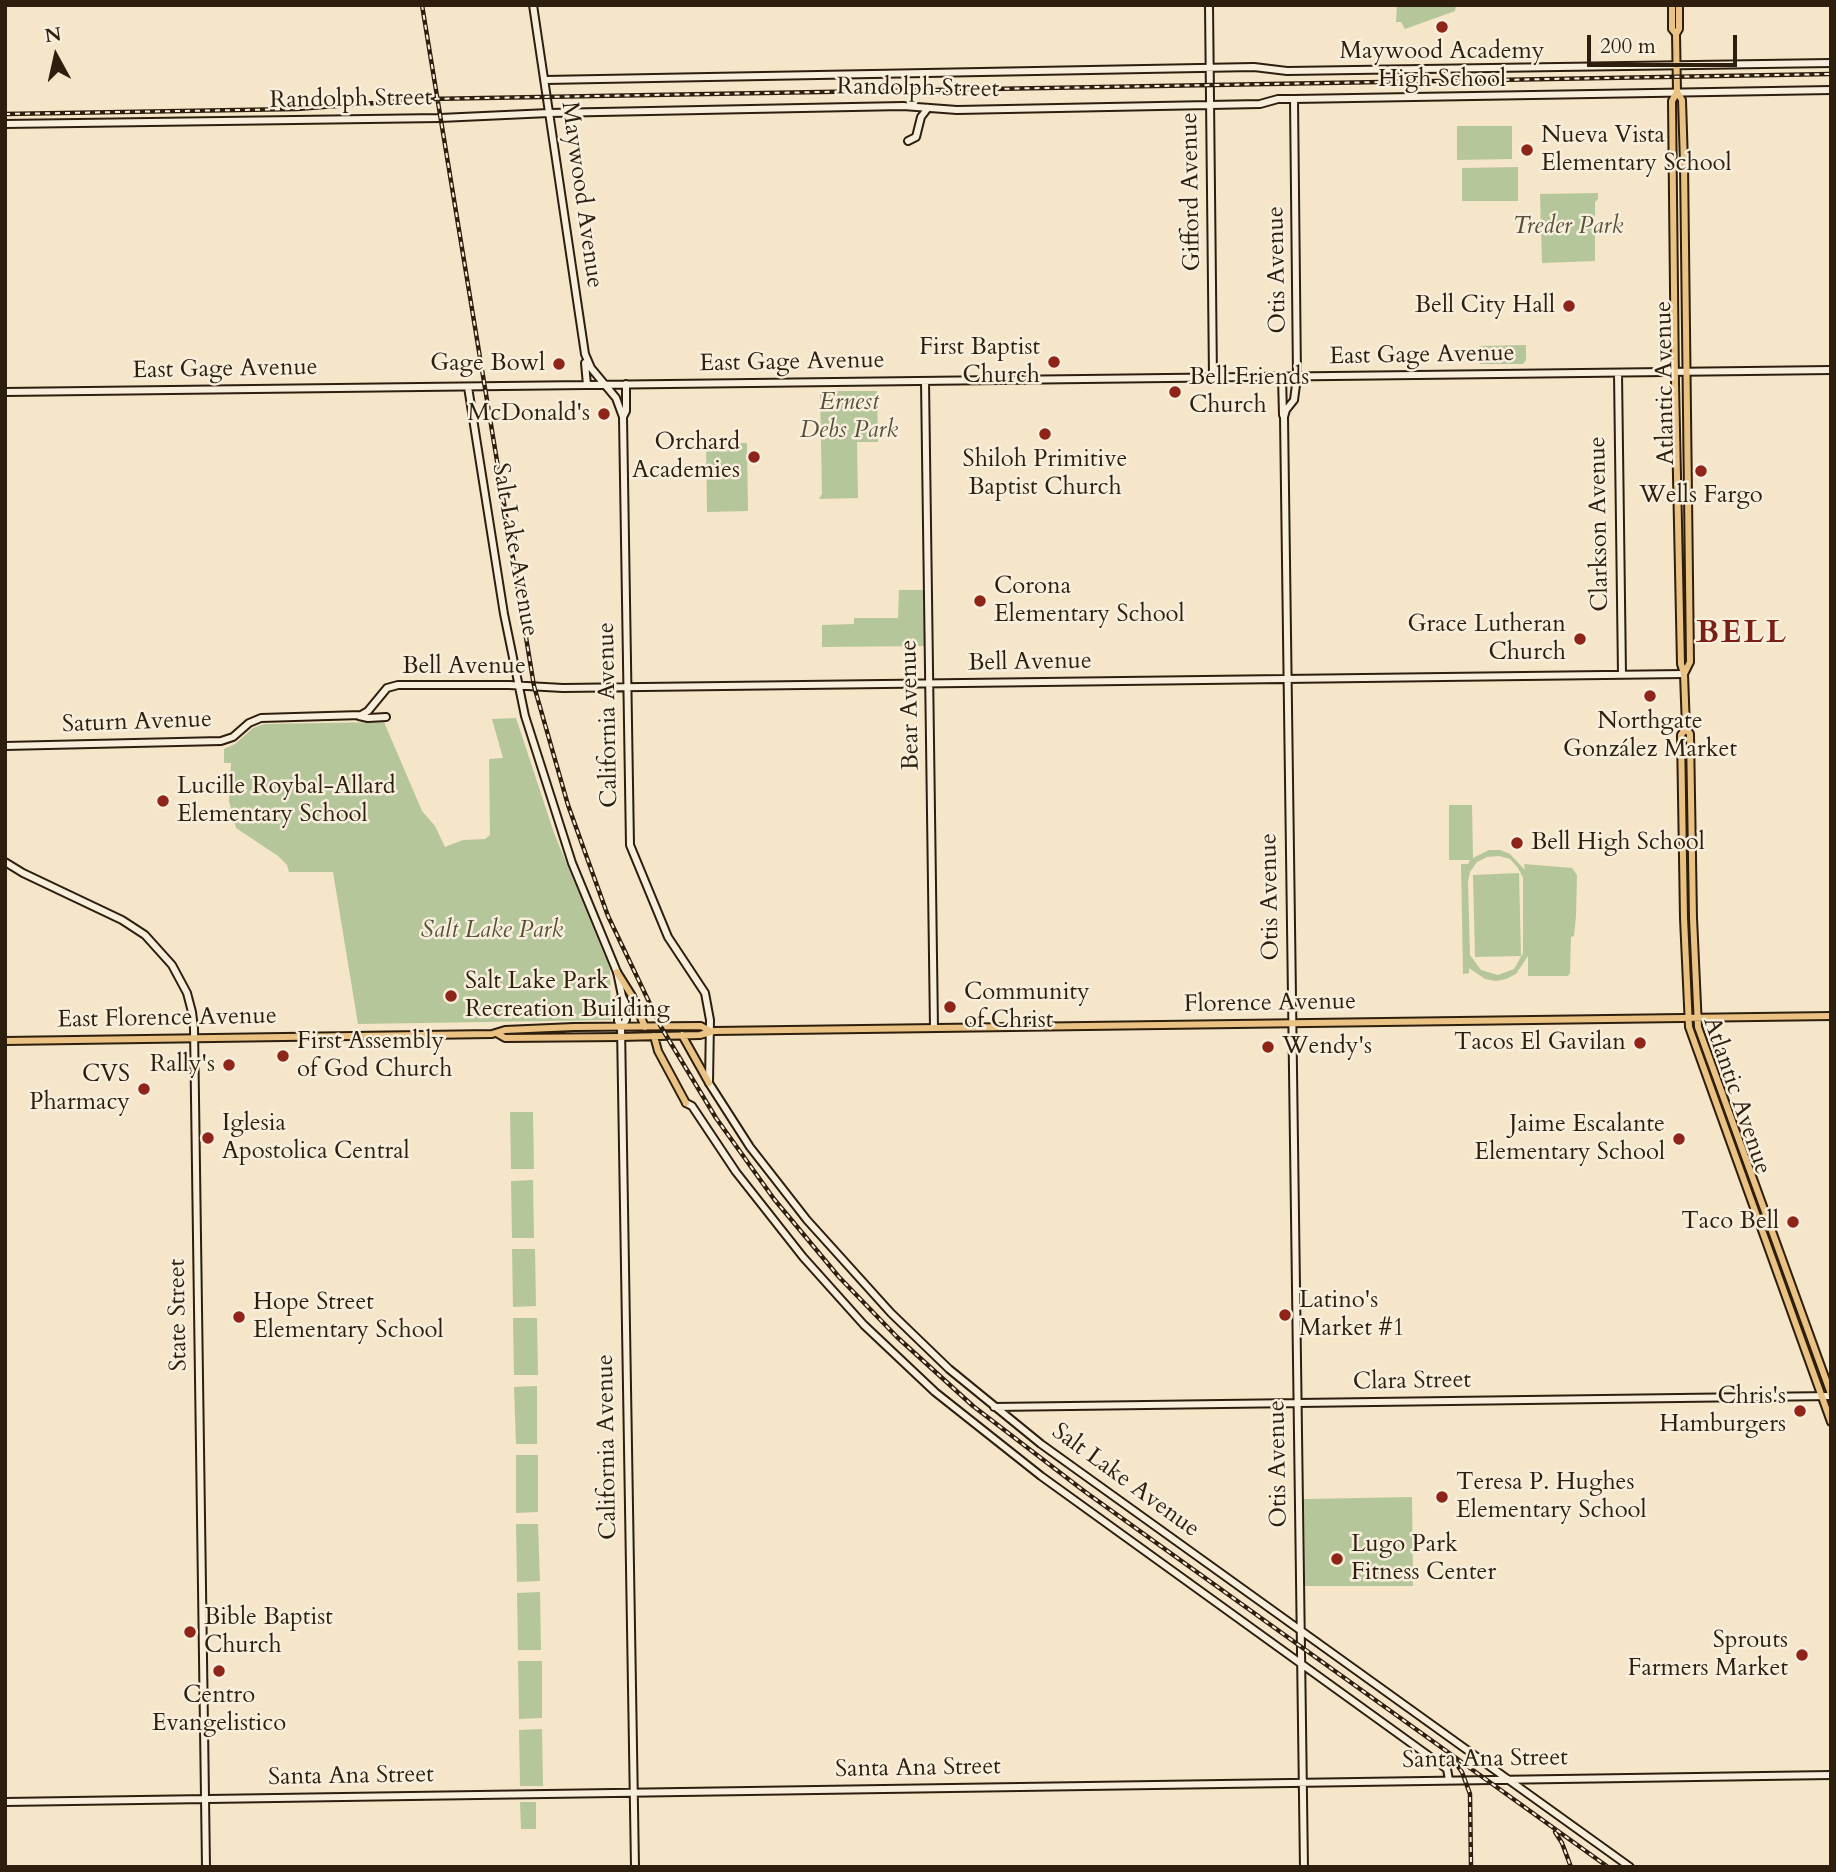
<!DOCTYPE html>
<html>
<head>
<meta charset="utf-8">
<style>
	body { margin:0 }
	#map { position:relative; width:1836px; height:1872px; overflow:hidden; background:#f5e5c9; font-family:Cardo,serif }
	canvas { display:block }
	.frame { position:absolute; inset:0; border:7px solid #2d1e0d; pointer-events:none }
	.north { position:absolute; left:21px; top:21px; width:70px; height:70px; -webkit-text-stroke:5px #f8eedc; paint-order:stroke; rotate:352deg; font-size:19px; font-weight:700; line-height:28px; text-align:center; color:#2d1e0d }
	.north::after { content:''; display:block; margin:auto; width:24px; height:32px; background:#2d1e0d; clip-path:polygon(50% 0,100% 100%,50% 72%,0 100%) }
	.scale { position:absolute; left:1587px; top:35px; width:150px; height:32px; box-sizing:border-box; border:4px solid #2d1e0d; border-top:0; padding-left:9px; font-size:21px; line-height:24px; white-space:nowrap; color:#2d1e0d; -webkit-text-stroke:5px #f8eedc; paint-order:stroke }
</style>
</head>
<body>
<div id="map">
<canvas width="1836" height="1872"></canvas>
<div class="frame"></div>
<div class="north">N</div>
<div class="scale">200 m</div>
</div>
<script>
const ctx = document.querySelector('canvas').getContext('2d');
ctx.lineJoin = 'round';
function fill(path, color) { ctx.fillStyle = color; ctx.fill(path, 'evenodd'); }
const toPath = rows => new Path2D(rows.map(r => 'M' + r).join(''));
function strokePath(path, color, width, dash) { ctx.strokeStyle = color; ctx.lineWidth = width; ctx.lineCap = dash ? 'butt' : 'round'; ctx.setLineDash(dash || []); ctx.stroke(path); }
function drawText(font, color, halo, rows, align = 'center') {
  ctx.font = font + ' Cardo,serif'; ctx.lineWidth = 5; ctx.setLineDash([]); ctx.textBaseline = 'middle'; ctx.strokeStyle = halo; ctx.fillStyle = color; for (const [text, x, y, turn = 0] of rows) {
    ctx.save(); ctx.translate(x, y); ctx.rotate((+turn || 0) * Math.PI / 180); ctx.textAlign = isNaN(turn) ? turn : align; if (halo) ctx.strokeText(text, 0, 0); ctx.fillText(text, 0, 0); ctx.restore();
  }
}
fill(toPath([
	[1397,5,1456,5,1455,11,1405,29,1401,22,1396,22],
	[1457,126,1512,126,1512,159,1457,160],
	[1518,167,1518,201,1462,201,1462,168],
	[1598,193,1598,199,1595,202,1595,261,1542,263,1540,194],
	[1526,345,1526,360,1523,364,1480,364,1480,346],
	[823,391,877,391,878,442,857,442,858,498,819,499,822,494,820,393],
	[706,443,747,443,748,511,707,512],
	[899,590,925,590,925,646,822,647,822,625,854,624,854,618,898,618],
	[516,718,554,833,610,969,611,1020,358,1024,333,872,289,872,287,865,278,856,236,828,229,801,231,763,224,763,224,749,235,744,253,728,264,724,384,722,422,811,435,826,445,847,463,840,485,839,490,835,489,759,503,758,492,719],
	[1449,805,1472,805,1473,858,1489,850,1500,850,1510,854,1525,870,1524,864,1572,868,1577,875,1576,916,1574,936,1571,937,1570,973,1568,976,1528,976,1528,956,1516,974,1506,979,1496,981,1485,979,1469,968,1469,973,1463,974,1461,864,1468,864,1470,860,1449,860],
	[1499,856,1510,859,1518,868,1523,878,1523,953,1514,969,1498,975,1481,970,1470,955,1468,882,1470,872,1477,862,1487,857],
	[1519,873,1521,956,1475,957,1473,875],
	[510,1112,533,1112,534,1169,511,1169],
	[533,1180,534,1238,512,1238,511,1181],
	[512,1249,535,1249,536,1306,513,1307],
	[513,1318,537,1318,538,1375,514,1375],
	[537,1386,537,1444,516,1444,514,1387],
	[516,1455,538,1455,538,1512,516,1513],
	[1412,1497,1413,1586,1305,1586,1304,1499],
	[516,1524,538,1524,540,1581,517,1582],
	[540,1592,541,1650,518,1650,517,1593],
	[518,1661,542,1661,542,1718,519,1719],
	[542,1729,543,1786,520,1786,519,1730],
	[520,1802,536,1802,536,1829,521,1829]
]), '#b6c69b');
const secondary = toPath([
	[533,5,585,354,591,368,616,398,623,417,630,845,668,937,705,993,710,1020,709,1083,750,1147,807,1220,891,1313,949,1369,1041,1444,1630,1867],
	[1209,5,1213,378],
	[545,80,1254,67,1287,71,1831,63],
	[1294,99,1297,377,1294,400,1286,410,1284,417,1304,1867],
	[5,124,440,118,549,113,903,106,957,110,1260,104,1278,99,1294,99,1831,90],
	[908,141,916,137,921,117,928,108],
	[585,363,587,385],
	[1618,373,1622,675],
	[1282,377,1283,415],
	[925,381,934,1028],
	[468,387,504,614,525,716,572,863,617,972,622,996,625,1002,626,1020,621,1027],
	[5,392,1831,370],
	[623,417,626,411,626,384],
	[359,716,368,718,386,717],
	[5,746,221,741,233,737,249,723,261,718,361,715,368,711,387,688,398,685,509,685,563,688,1684,674],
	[5,862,23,873,122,920,145,935,172,965,187,993,192,1012,194,1028,206,1867],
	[622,996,618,1001,618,1021,621,1027,635,1867],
	[686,1103,692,1106,736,1172,803,1257,864,1325,935,1392,1041,1476,1447,1769,1449,1780],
	[994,1407,1831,1396],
	[5,1802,1831,1775]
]);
const primary = toPath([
	[1672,5,1672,29,1676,34,1677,92,1682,100,1684,163,1690,662,1684,674],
	[1676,34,1679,29,1679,5],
	[1677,92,1672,101,1675,383,1681,664,1684,674,1686,728,1690,734,1693,918,1698,1027,1831,1394],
	[1686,728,1681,735,1684,918,1689,1027,1831,1422],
	[617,972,632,996,645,1027],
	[498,1034,505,1038,621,1037,700,1035,714,1031,1831,1016],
	[682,1035,709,1083],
	[654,1036,658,1051,686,1103],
	[5,1041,492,1034,505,1030,574,1027,701,1026,710,1031]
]);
strokePath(secondary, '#2d1e0d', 10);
strokePath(primary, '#2d1e0d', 10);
strokePath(secondary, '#f8eedc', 6);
strokePath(primary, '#eac284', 6);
const rail = toPath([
	[422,5,534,686,568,805,608,916,661,1027,716,1118,774,1199,839,1277,897,1337,973,1406,1084,1491,1608,1867],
	[5,114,297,109,428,99,1831,74],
	[1454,1761,1462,1772,1470,1794,1471,1867],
	[1555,1832,1562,1843,1571,1867]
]);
strokePath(rail, '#2d1e0d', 4.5);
strokePath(rail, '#f8eedc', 2, [5]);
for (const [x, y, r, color] of [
	[1442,27,7,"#8f2418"],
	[1527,150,7,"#8f2418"],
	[1569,306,7,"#8f2418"],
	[1054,362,7,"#8f2418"],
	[559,364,7,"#8f2418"],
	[1175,392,7,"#8f2418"],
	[604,414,7,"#8f2418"],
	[1045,434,7,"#8f2418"],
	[754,457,7,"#8f2418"],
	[1701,471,7,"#8f2418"],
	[980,601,7,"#8f2418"],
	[1580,639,7,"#8f2418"],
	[1650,696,7,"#8f2418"],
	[163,801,7,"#8f2418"],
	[1517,843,7,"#8f2418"],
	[451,996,7,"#8f2418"],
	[950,1007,7,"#8f2418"],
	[1640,1043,7,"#8f2418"],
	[1268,1047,7,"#8f2418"],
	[283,1056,7,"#8f2418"],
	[229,1065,7,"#8f2418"],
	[144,1089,7,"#8f2418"],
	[208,1138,7,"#8f2418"],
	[1679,1139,7,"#8f2418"],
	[1793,1222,7,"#8f2418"],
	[1285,1315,7,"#8f2418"],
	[239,1317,7,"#8f2418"],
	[1800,1411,7,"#8f2418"],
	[1442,1497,7,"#8f2418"],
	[1337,1559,7,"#8f2418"],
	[190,1632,7,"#8f2418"],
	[1802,1655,7,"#8f2418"],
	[219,1671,7,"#8f2418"]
]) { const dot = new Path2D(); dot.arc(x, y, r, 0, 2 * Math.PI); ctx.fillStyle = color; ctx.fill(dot); strokePath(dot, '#f8eedc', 2.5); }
drawText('24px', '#2d1e0d', '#f8eedc', [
	["Maywood Academy",1442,52,"center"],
	["High School",1442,80,"center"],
	["Nueva Vista",1541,136],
	["Elementary School",1541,164],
	["Bell City Hall",1555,306,"right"],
	["First Baptist",1040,348,"right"],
	["Church",1040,376,"right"],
	["Gage Bowl",545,364,"right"],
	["Bell Friends",1189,378],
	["Church",1189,406],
	["McDonald's",590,414,"right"],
	["Orchard",740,443,"right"],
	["Academies",740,471,"right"],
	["Shiloh Primitive",1045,460,"center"],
	["Baptist Church",1045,488,"center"],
	["Wells Fargo",1701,496,"center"],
	["Corona",994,587],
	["Elementary School",994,615],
	["Grace Lutheran",1566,625,"right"],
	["Church",1566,653,"right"],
	["Northgate",1650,722,"center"],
	["González Market",1650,750,"center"],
	["Lucille Roybal-Allard",177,787],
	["Elementary School",177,815],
	["Bell High School",1531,843],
	["Salt Lake Park",465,982],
	["Recreation Building",465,1010],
	["Community",964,993],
	["of Christ",964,1021],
	["First Assembly",297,1042],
	["of God Church",297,1070],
	["Tacos El Gavilan",1626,1043,"right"],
	["Wendy's",1282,1047],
	["Rally's",215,1065,"right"],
	["CVS",130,1075,"right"],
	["Pharmacy",130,1103,"right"],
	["Iglesia",222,1124],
	["Apostolica Central",222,1152],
	["Jaime Escalante",1665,1125,"right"],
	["Elementary School",1665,1153,"right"],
	["Taco Bell",1779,1222,"right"],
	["Latino's",1299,1301],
	["Market #1",1299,1329],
	["Hope Street",253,1303],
	["Elementary School",253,1331],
	["Chris's",1786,1397,"right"],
	["Hamburgers",1786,1425,"right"],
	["Teresa P. Hughes",1456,1483],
	["Elementary School",1456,1511],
	["Lugo Park",1351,1545],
	["Fitness Center",1351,1573],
	["Bible Baptist",204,1618],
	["Church",204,1646],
	["Sprouts",1788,1641,"right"],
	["Farmers Market",1788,1669,"right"],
	["Centro",219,1696,"center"],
	["Evangelistico",219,1724,"center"]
], 'left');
drawText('24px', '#2d1e0d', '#f8eedc', [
	["Randolph Street",918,89,1],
	["Randolph Street",351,100,-1],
	["Gifford Avenue",1192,192,-91],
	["Maywood Avenue",581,195,82],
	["Otis Avenue",1278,270,-91],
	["East Gage Avenue",1422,356,-1],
	["East Gage Avenue",792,363,-1],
	["East Gage Avenue",225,370,-1],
	["Atlantic Avenue",1666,383,-91],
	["Clarkson Avenue",1600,524,-91],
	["Salt Lake Avenue",514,550,80],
	["Bell Avenue",1030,663,-1],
	["Bell Avenue",464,667],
	["Bear Avenue",911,705,-91],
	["California Avenue",609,715,-91],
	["Saturn Avenue",137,723,-2],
	["Otis Avenue",1271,897,-91],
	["Florence Avenue",1270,1004,-1],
	["East Florence Avenue",167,1019,-1],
	["Atlantic Avenue",1736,1096,71],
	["State Street",179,1315,-91],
	["Clara Street",1412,1382,-1],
	["California Avenue",608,1447,-91],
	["Otis Avenue",1279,1464,-91],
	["Salt Lake Avenue",1125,1481,36],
	["Santa Ana Street",1485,1760,-1],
	["Santa Ana Street",918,1769,-1],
	["Santa Ana Street",351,1777,-1]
]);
drawText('italic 24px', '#565038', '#f8eedc', [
	["Treder Park",1568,227],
	["Ernest",849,403],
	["Debs Park",849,431],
	["Salt Lake Park",492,931]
]);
ctx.letterSpacing = '2px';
drawText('bold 32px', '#7a1f14', '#f8eedc', [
	["BELL",1742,635]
]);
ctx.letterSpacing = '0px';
</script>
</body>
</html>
